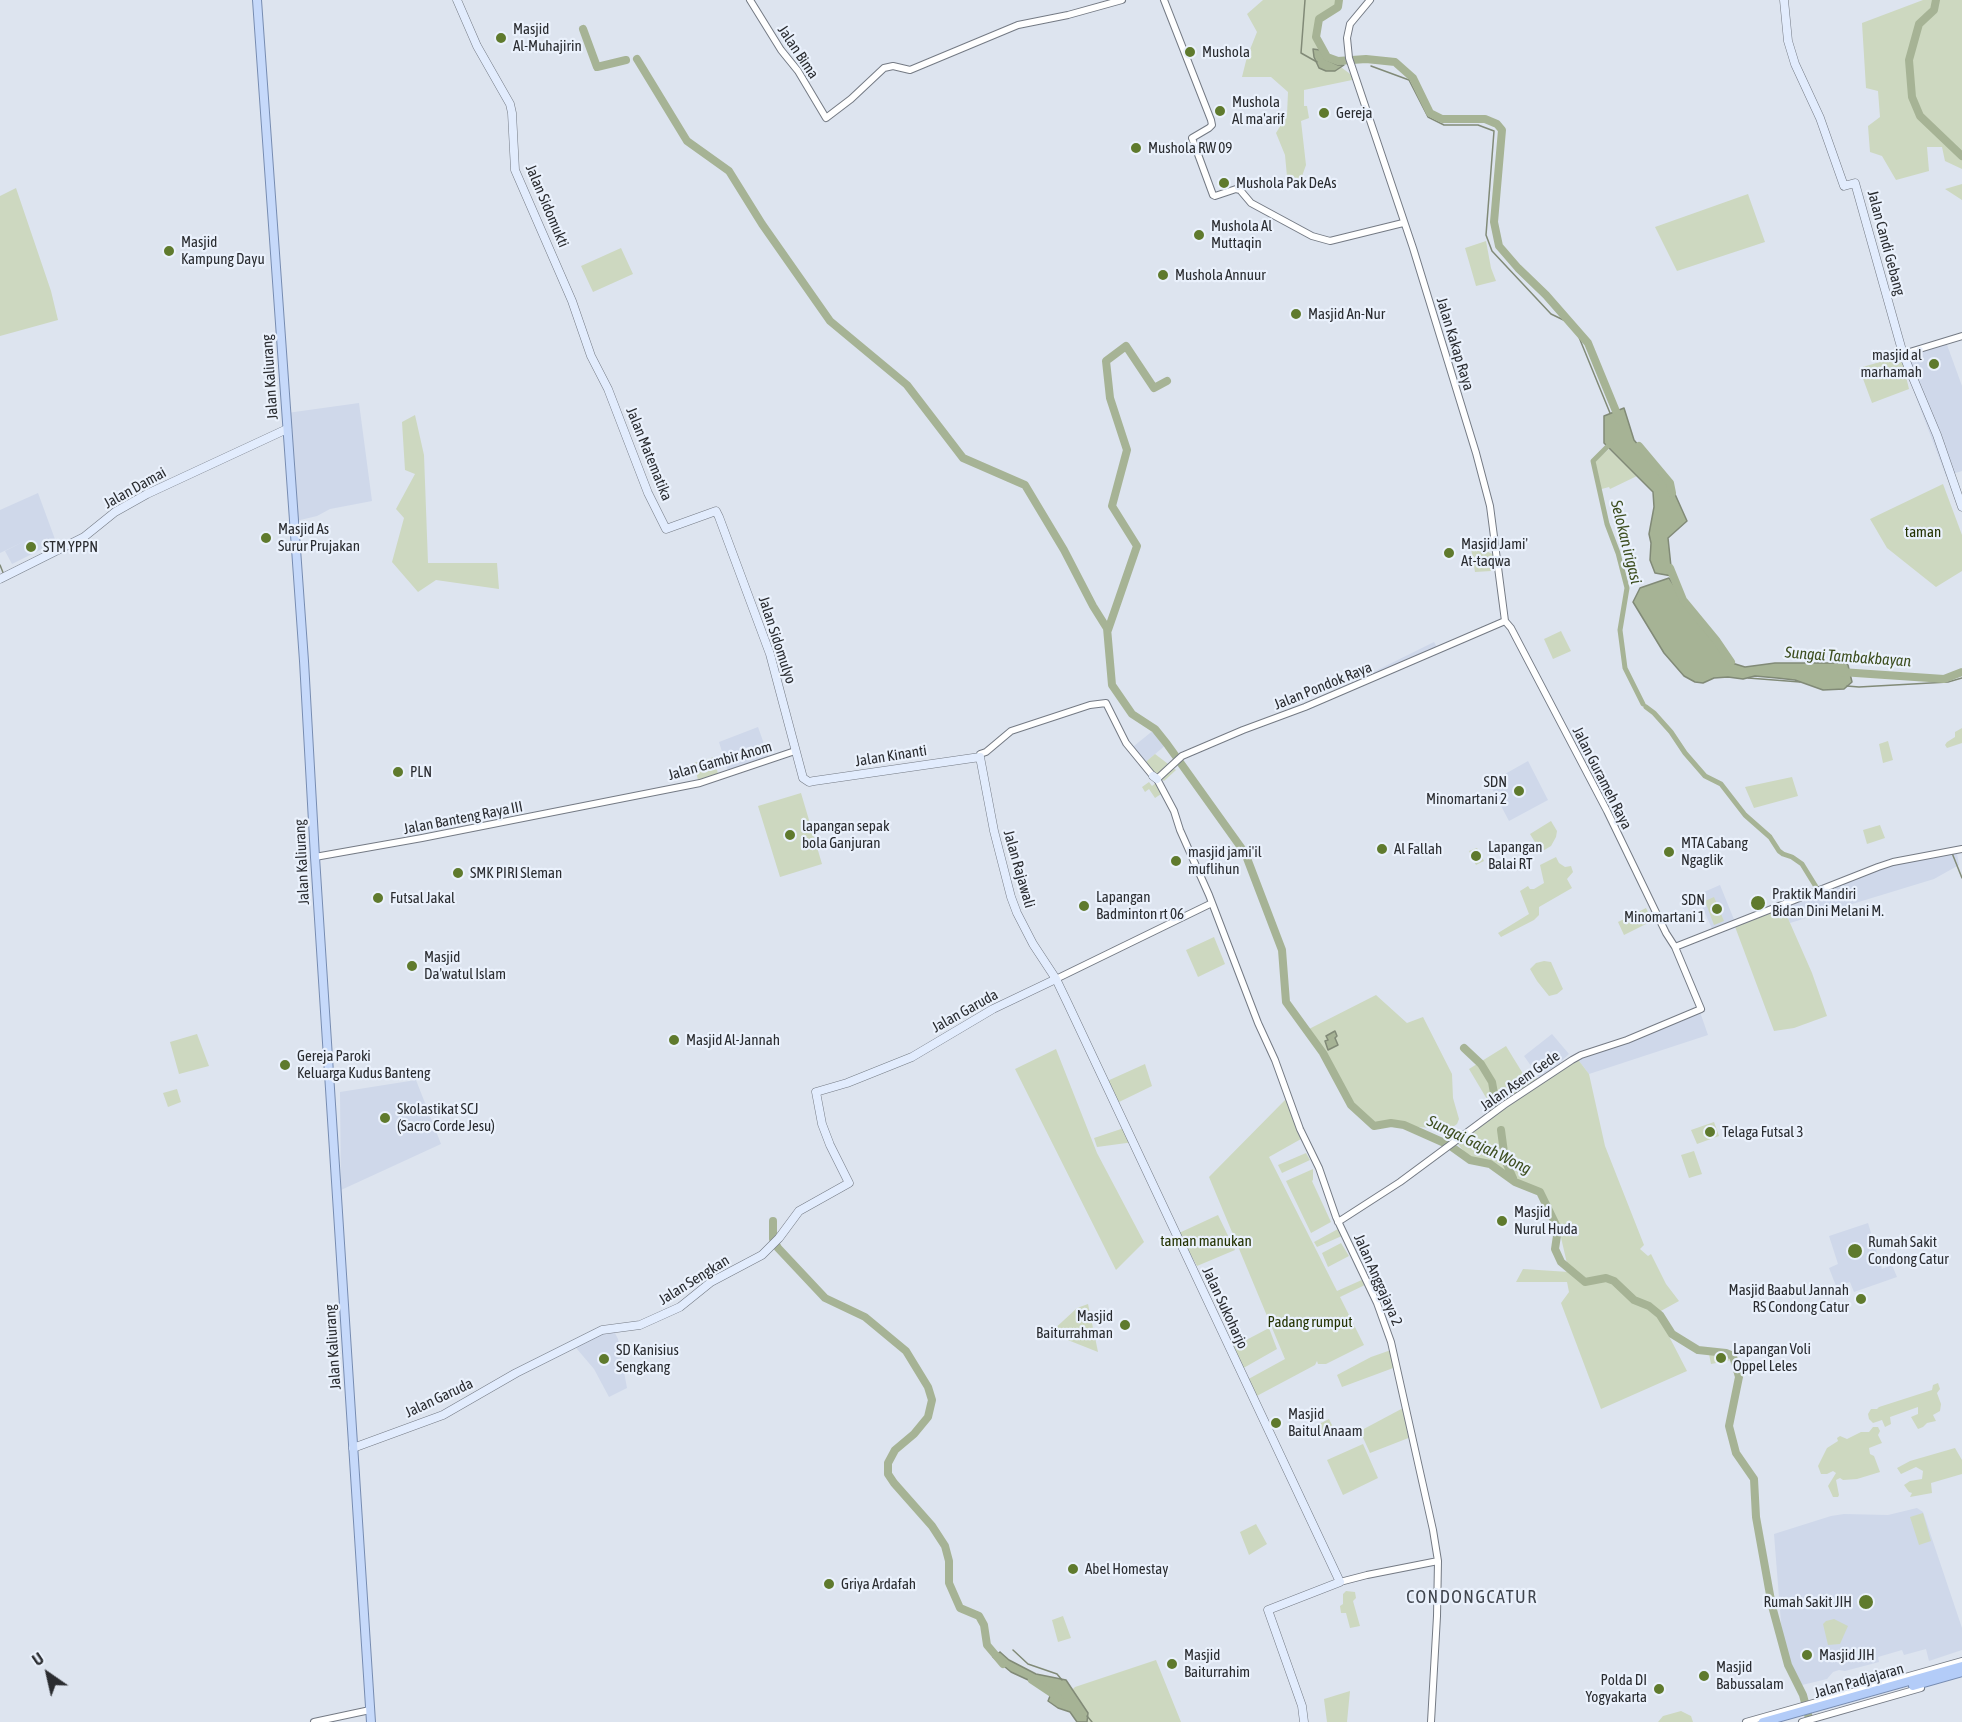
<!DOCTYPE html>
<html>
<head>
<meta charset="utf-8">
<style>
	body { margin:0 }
	#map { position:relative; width:1962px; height:1722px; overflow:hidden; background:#dde4ef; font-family:"Asap Condensed",sans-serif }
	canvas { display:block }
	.north { position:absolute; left:18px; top:1644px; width:60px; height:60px; -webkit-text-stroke:4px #eaf1fc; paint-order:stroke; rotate:326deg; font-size:16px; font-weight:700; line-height:24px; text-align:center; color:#2a2c30 }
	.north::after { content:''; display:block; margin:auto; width:21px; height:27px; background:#2a2c30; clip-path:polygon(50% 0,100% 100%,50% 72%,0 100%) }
</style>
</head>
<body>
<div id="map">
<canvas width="1962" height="1722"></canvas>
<div class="north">U</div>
</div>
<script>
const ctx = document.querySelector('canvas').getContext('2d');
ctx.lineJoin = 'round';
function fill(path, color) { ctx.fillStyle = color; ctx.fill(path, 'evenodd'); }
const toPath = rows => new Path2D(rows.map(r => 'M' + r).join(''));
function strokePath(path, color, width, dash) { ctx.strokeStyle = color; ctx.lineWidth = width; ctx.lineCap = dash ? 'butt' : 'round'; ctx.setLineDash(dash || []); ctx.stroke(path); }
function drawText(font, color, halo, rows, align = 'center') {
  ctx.font = font + ' "Asap Condensed",sans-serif'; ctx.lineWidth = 4.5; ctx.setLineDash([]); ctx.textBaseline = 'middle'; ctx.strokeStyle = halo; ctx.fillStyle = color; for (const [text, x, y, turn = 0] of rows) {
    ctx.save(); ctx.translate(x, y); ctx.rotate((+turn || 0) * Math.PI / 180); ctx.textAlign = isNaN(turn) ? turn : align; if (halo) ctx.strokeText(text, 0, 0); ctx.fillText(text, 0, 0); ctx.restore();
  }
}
fill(toPath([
	[1946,342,1962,386,1962,471,1946,476,1901,358],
	[359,403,372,501,330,509,317,516,296,521,287,413],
	[38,493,56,542,12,564,5,551,27,540,0,553,0,510],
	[1434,642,1439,651,1301,708],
	[758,727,769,758,728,771,719,742],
	[1155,729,1167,744,1142,765,1129,750],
	[1528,761,1548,800,1509,821,1489,783],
	[1956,848,1959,865,1934,879,1790,923,1783,907,1864,872],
	[1720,885,1735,922,1713,931,1697,895],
	[1700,1012,1708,1035,1589,1074,1576,1057],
	[1552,1034,1569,1054,1560,1062,1561,1066,1541,1080,1524,1056],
	[416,1080,441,1144,341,1190,340,1092],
	[1868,1223,1882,1269,1892,1265,1897,1277,1854,1292,1850,1282,1836,1286,1829,1268,1838,1264,1829,1236],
	[612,1327,618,1339,627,1388,609,1397,594,1369,577,1349,575,1340],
	[1917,1508,1923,1512,1962,1628,1962,1650,1929,1661,1926,1649,1904,1655,1902,1650,1878,1657,1879,1662,1845,1671,1839,1670,1833,1672,1827,1679,1798,1686,1784,1661,1774,1534,1831,1516,1844,1514,1888,1515]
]), '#cfd8ea');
fill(toPath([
	[1263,0,1338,0,1337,6,1318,18,1314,39,1325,59,1338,65,1357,79,1304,90,1304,106,1307,106,1309,118,1301,121,1306,165,1301,179,1288,187,1285,155,1276,133,1287,115,1288,92,1271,77,1242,77,1247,57,1257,32,1247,14],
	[1923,0,1962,0,1962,169,1945,161,1942,147,1927,147,1929,171,1896,180,1882,156,1870,152,1868,126,1880,117,1878,91,1866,88,1862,23],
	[1962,184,1962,200,1945,189],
	[16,188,51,291,58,320,0,336,0,196],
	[1748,194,1765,242,1677,271,1655,227],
	[1486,241,1491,268,1496,281,1476,286,1465,248],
	[621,248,633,274,593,292,581,266],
	[1901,356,1909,389,1872,403,1859,368],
	[415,415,424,455,428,563,497,563,499,589,436,580,418,592,392,562,404,518,396,509,415,474,405,470,402,422],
	[1609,449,1637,476,1610,489,1609,487,1598,490,1592,464],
	[1943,484,1962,535,1962,571,1936,587,1887,548,1870,519],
	[1470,542,1494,555,1495,566,1491,571,1475,572],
	[1561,631,1571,651,1553,659,1544,639],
	[1962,728,1962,743,1947,748,1945,745,1947,742,1955,737,1955,732],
	[1888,741,1893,760,1883,763,1879,744],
	[1155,754,1176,770,1164,781,1142,765],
	[714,757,718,774,698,780,694,763],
	[1792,777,1798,796,1754,808,1745,787],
	[1149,782,1152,786,1157,782,1164,792,1155,798,1149,789,1145,792,1142,787],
	[801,793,822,864,780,877,758,806],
	[1551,821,1557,831,1556,837,1551,846,1541,852,1530,834],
	[1880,825,1885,838,1867,844,1863,830],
	[1477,848,1484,861,1476,865,1469,851],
	[1556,857,1559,863,1565,867,1571,866,1573,872,1567,879,1572,888,1539,907,1539,915,1534,920,1501,937,1498,933,1529,914,1520,891,1528,886,1530,889,1534,889,1544,883,1540,865],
	[1714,897,1724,921,1714,925,1705,901],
	[1783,907,1812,973,1827,1016,1794,1028,1774,1031,1734,924],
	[1646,908,1652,921,1624,935,1618,922],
	[1214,937,1225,964,1198,977,1186,950],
	[1544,961,1551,962,1563,989,1557,994,1549,996,1537,981,1530,969,1536,963],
	[1376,995,1407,1023,1423,1017,1452,1074,1453,1098,1459,1119,1457,1124,1450,1129,1416,1127,1391,1123,1374,1126,1351,1105,1309,1029],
	[197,1034,209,1066,179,1074,170,1042],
	[1506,1046,1525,1077,1534,1071,1538,1081,1505,1104,1501,1100,1491,1106,1469,1069],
	[1056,1049,1097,1153,1144,1242,1116,1270,1015,1069],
	[1576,1057,1589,1074,1605,1146,1644,1245,1640,1249,1648,1256,1651,1254,1666,1284,1679,1301,1659,1312,1660,1315,1658,1315,1687,1371,1601,1409,1561,1303,1569,1292,1567,1282,1516,1282,1523,1269,1569,1272,1559,1229,1542,1190,1515,1182,1490,1163,1470,1159,1457,1143],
	[1145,1064,1152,1086,1117,1103,1105,1082],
	[177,1089,181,1102,168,1107,163,1093],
	[1288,1097,1301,1139,1269,1157,1337,1291,1364,1279,1367,1284,1340,1297,1364,1345,1326,1364,1318,1364,1317,1361,1315,1365,1253,1398,1243,1382,1285,1359,1209,1177],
	[1714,1122,1719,1136,1697,1144,1691,1130],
	[1127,1127,1134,1142,1097,1147,1094,1138],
	[1694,1151,1702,1174,1689,1178,1681,1155],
	[1306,1153,1310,1160,1282,1173,1278,1165],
	[1313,1169,1313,1180,1312,1181,1331,1222,1311,1233,1286,1181],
	[1218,1215,1235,1250,1197,1266,1179,1233],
	[1338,1229,1344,1235,1317,1247,1314,1242],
	[1341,1243,1349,1256,1328,1267,1322,1253],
	[1088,1304,1097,1347,1098,1352,1050,1333,1077,1308],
	[1269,1328,1277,1349,1240,1370,1231,1348],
	[1391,1350,1396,1367,1342,1387,1337,1375,1371,1357],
	[1709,1354,1726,1354,1731,1356,1732,1360,1711,1364],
	[1938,1383,1940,1389,1937,1393,1941,1404,1940,1411,1933,1415,1936,1421,1927,1423,1923,1427,1918,1429,1911,1417,1918,1414,1918,1407,1890,1417,1891,1424,1885,1427,1882,1420,1873,1423,1869,1419,1868,1414,1871,1409,1877,1409,1879,1407,1932,1390,1933,1385],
	[1405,1407,1411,1437,1370,1453,1360,1431],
	[1329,1419,1334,1429,1320,1436,1315,1426],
	[1873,1427,1878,1427,1880,1431,1878,1435,1882,1443,1869,1448,1870,1454,1874,1456,1880,1472,1857,1479,1843,1480,1840,1478,1836,1480,1839,1495,1838,1497,1833,1497,1828,1486,1836,1473,1833,1471,1827,1474,1821,1474,1818,1466,1827,1448,1838,1441,1837,1438,1840,1436,1847,1439,1861,1432,1869,1432],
	[1363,1444,1378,1478,1343,1495,1327,1460],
	[1955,1448,1962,1460,1962,1474,1931,1483,1932,1493,1910,1497,1912,1493,1909,1492,1904,1485,1910,1481,1922,1479,1923,1471,1916,1467,1901,1474,1897,1468,1910,1461],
	[1923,1513,1931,1541,1919,1545,1910,1517],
	[1256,1524,1267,1544,1249,1555,1240,1532],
	[1346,1591,1355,1592,1356,1598,1353,1601,1360,1626,1350,1628,1346,1613,1341,1613,1340,1606,1343,1604,1343,1594],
	[1063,1616,1071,1638,1058,1642,1052,1620],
	[1834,1619,1848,1626,1840,1644,1828,1645,1823,1624,1826,1621],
	[1156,1660,1181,1722,1078,1722,1062,1700,1075,1687],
	[1350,1691,1347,1722,1327,1722,1324,1699],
	[1681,1711,1691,1716,1693,1722,1658,1722,1663,1716]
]), '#cdd8c0');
const water = toPath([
	[1313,49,1320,50,1325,59,1338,65,1344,65,1335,71,1326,71,1319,68,1314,57,1313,49],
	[1624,408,1634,440,1670,483,1687,521,1668,538,1672,576,1655,573,1650,560,1651,543,1649,534,1654,507,1653,492,1604,443,1604,416,1624,408],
	[1669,578,1706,632,1732,663,1745,667,1775,663,1845,663,1848,665,1852,682,1844,689,1823,690,1795,680,1777,678,1755,676,1743,679,1728,677,1714,678,1703,683,1695,682,1684,676,1664,653,1633,602,1640,588,1669,578],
	[1335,1031,1337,1036,1335,1038,1338,1045,1328,1050,1325,1041,1328,1040,1326,1036,1335,1031],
	[1000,1652,1009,1660,1036,1674,1066,1680,1088,1713,1087,1722,1077,1722,1070,1712,1058,1708,1048,1701,1052,1691,1011,1672,993,1657,1000,1652]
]);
fill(water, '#a6b395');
strokePath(water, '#818a77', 1.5);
strokePath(toPath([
	[1305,0,1301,53,1317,62],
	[1371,66,1409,80,1428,117,1444,125,1478,125,1494,131,1486,235,1492,251,1551,314,1574,325,1610,413],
	[0,565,4,575],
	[1748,678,1800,682],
	[1847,686,1859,687,1948,682,1962,678],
	[1952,853,1962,878],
	[1013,1650,1028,1664,1057,1674,1062,1680],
	[1087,1716,1092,1722]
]), '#818a77', 1.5);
strokePath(toPath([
	[1611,443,1593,461,1607,524,1618,553,1627,588,1620,630,1625,668,1643,704],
	[1646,707,1654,713,1671,732,1685,753,1705,776,1721,784,1745,815,1770,837,1779,851,1783,854,1792,857,1802,864,1818,890]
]), '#a6b395', 5);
strokePath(toPath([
	[1339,0,1338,7,1319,19,1316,37,1327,57,1338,61,1366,59,1395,62,1413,78,1430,113,1442,119,1485,119,1497,124,1502,130,1494,222,1499,246,1518,268,1546,295,1588,343,1620,421],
	[1936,0,1934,10,1919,24,1909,60,1912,97,1920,116,1962,156],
	[583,29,597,67,626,60],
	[637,59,687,141,729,171,762,224,830,321,907,385,963,458,1025,485,1064,550,1093,606,1108,630,1137,546,1112,506,1127,450,1110,398,1106,361,1126,346,1154,388,1167,381],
	[1639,446,1670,483,1672,493],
	[1670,568,1683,600,1716,640,1731,662],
	[1107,628,1112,685,1132,714,1155,729,1167,744,1245,853,1282,950,1286,1002,1323,1053,1351,1105,1374,1126,1391,1123,1404,1125,1449,1145,1470,1160,1490,1164,1515,1182,1540,1192,1558,1229,1555,1249,1561,1262,1585,1282,1606,1278,1614,1281,1634,1300,1649,1306,1660,1315,1672,1334,1698,1350,1726,1353,1733,1356,1739,1377,1729,1426,1736,1453,1754,1479,1756,1517,1772,1606,1788,1665,1803,1695,1810,1722],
	[1841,672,1944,679,1962,672],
	[1464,1048,1481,1064,1492,1082,1495,1099,1494,1108],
	[1501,1130,1505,1160,1513,1178],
	[773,1221,773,1239,778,1248,825,1298,865,1317,906,1351,928,1387,932,1400,928,1417,914,1434,895,1450,888,1463,888,1474,894,1483,932,1526,945,1546,949,1561,949,1583,960,1608,979,1616,984,1625,987,1645,1003,1664],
	[1032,1680,1059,1698]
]), '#a6b395', 8);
const tertiary = toPath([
	[750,0,781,50,798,71,826,118,851,99,884,68,893,66,910,70,1018,25,1068,15,1122,0],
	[1164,0,1211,120,1212,125,1209,128,1192,138,1213,195,1215,196,1236,189,1240,190,1251,203,1312,236,1330,241,1403,223],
	[1370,0,1350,24,1347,38,1349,58,1413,248,1476,453,1490,506,1505,621],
	[1903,354,1962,336],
	[980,757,980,754,986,752,1011,731,1090,705,1106,703,1126,743,1153,776],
	[315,857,422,838,700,783,795,751],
	[1675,947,1878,867,1893,862,1962,849],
	[1056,979,1212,903],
	[1338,1222,1400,1182,1504,1105,1572,1060,1581,1055,1627,1040,1701,1009,1675,947,1666,933,1607,811,1511,628,1505,621],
	[1340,1582,1367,1575,1438,1561],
	[314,1722,370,1710],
	[1431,1722,1437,1616,1438,1561,1433,1530,1391,1342,1377,1303,1336,1217,1319,1168,1300,1129,1275,1060,1258,1023,1209,895,1180,830,1174,811,1157,779,1182,756,1243,730,1305,707,1505,621],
	[1746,1722,1962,1661],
	[1802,1722,1921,1688]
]);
const secondary = toPath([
	[457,0,477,46,510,104,512,113,515,170,572,301,591,356,608,389,648,493,666,529,716,511,719,517,770,654,803,778,809,782,814,781,980,757,994,831,1011,897,1017,913,1033,944,1056,979,1068,1004,1340,1582,1268,1610,1302,1706,1304,1722],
	[1784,0,1788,41,1795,64,1820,118,1844,186,1855,183,1903,354,1937,435,1962,507],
	[0,579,84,537,115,512,147,494,287,429],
	[1153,776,1157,779],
	[353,1448,443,1415,516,1373,602,1330,640,1325,680,1307,711,1282,762,1255,779,1238,799,1211,849,1183,830,1145,822,1124,816,1092,847,1083,912,1057,993,1009,1056,979]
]);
const primary = toPath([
	[257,0,304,661,315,857,371,1722]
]);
const trunk = toPath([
	[1913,1686,1962,1672],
	[1763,1722,1962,1666]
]);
strokePath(tertiary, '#747a84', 8);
strokePath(secondary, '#747a84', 9);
strokePath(primary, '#778cb1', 10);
strokePath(trunk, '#778cb1', 10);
strokePath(tertiary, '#fff', 6);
strokePath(secondary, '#e2ecfd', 8);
strokePath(primary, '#c6d9fa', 8);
strokePath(trunk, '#b3ccf8', 8);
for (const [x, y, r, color] of [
	[501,38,6,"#5f7a2d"],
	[1190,52,6,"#5f7a2d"],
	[1220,111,6,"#5f7a2d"],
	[1324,113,6,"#5f7a2d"],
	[1136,148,6,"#5f7a2d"],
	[1224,183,6,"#5f7a2d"],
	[1199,235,6,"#5f7a2d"],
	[169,251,6,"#5f7a2d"],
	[1163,275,6,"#5f7a2d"],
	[1296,314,6,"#5f7a2d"],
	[1934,364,6,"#5f7a2d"],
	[266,538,6,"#5f7a2d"],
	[31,547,6,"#5f7a2d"],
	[1449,553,6,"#5f7a2d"],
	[398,772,6,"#5f7a2d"],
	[1519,791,6,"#5f7a2d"],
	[790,835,6,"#5f7a2d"],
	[1382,849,6,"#5f7a2d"],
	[1669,852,6,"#5f7a2d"],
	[1476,856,6,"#5f7a2d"],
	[1176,861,6,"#5f7a2d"],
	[458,873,6,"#5f7a2d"],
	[378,898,6,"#5f7a2d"],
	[1758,903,8,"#5f7a2d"],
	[1084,906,6,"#5f7a2d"],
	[1717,909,6,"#5f7a2d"],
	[412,966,6,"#5f7a2d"],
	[674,1040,6,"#5f7a2d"],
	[285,1065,6,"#5f7a2d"],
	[385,1118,6,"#5f7a2d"],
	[1710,1132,6,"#5f7a2d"],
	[1502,1221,6,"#5f7a2d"],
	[1855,1251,8,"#5f7a2d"],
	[1861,1299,6,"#5f7a2d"],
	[1125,1325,6,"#5f7a2d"],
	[1721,1358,6,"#5f7a2d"],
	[604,1359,6,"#5f7a2d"],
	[1276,1423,6,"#5f7a2d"],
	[1073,1569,6,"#5f7a2d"],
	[829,1584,6,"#5f7a2d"],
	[1866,1602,8,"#5f7a2d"],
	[1807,1655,6,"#5f7a2d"],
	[1172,1664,6,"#5f7a2d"],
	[1704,1676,6,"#5f7a2d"],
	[1659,1689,6,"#5f7a2d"]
]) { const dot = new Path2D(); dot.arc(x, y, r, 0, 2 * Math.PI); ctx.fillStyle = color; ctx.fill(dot); strokePath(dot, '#eaf1fc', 2); }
drawText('15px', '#2a2c30', '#eaf1fc', [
	["Masjid",513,29],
	["Al-Muhajirin",513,46],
	["Mushola",1202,52],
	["Mushola",1232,102],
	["Al ma'arif",1232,119],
	["Gereja",1336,113],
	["Mushola RW 09",1148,148],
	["Mushola Pak DeAs",1236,183],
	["Mushola Al",1211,226],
	["Muttaqin",1211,243],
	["Masjid",181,242],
	["Kampung Dayu",181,259],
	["Mushola Annuur",1175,275],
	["Masjid An-Nur",1308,314],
	["masjid al",1922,355,"right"],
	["marhamah",1922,372,"right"],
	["Masjid As",278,529],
	["Surur Prujakan",278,546],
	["Masjid Jami'",1461,544],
	["At-taqwa",1461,561],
	["STM YPPN",43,547],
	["PLN",410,772],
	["SDN",1507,782,"right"],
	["Minomartani 2",1507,799,"right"],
	["lapangan sepak",802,826],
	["bola Ganjuran",802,843],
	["MTA Cabang",1681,843],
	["Ngaglik",1681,860],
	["Lapangan",1488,847],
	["Balai RT",1488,864],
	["Al Fallah",1394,849],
	["masjid jami'il",1188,852],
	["muflihun",1188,869],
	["SMK PIRI Sleman",470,873],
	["Praktik Mandiri",1772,894],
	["Bidan Dini Melani M.",1772,911],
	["Lapangan",1096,897],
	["Badminton rt 06",1096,914],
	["Futsal Jakal",390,898],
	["SDN",1705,900,"right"],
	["Minomartani 1",1705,917,"right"],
	["Masjid",424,957],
	["Da'watul Islam",424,974],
	["Masjid Al-Jannah",686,1040],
	["Gereja Paroki",297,1056],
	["Keluarga Kudus Banteng",297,1073],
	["Skolastikat SCJ",397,1109],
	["(Sacro Corde Jesu)",397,1126],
	["Telaga Futsal 3",1722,1132],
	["Masjid",1514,1212],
	["Nurul Huda",1514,1229],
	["Rumah Sakit",1868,1242],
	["Condong Catur",1868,1259],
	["Masjid Baabul Jannah",1849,1290,"right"],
	["RS Condong Catur",1849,1307,"right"],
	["Masjid",1113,1316,"right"],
	["Baiturrahman",1113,1333,"right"],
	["Lapangan Voli",1733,1349],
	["Oppel Leles",1733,1366],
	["SD Kanisius",616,1350],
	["Sengkang",616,1367],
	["Masjid",1288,1414],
	["Baitul Anaam",1288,1431],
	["Abel Homestay",1085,1569],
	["Griya Ardafah",841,1584],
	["Rumah Sakit JIH",1852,1602,"right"],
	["Masjid",1184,1655],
	["Baiturrahim",1184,1672],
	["Masjid JIH",1819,1655],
	["Masjid",1716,1667],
	["Babussalam",1716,1684],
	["Polda DI",1647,1680,"right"],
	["Yogyakarta",1647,1697,"right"]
], 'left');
drawText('15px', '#2a2c30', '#eaf1fc', [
	["Jalan Bima",798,52,56],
	["Jalan Sidomukti",547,206,67],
	["Jalan Candi Gebang",1886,243,75],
	["Jalan Kakap Raya",1455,344,73],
	["Jalan Kaliurang",270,377,-94],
	["Jalan Matematika",649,454,68],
	["Jalan Damai",135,488,-29],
	["Jalan Sidomulyo",777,640,72],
	["Jalan Pondok Raya",1323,686,-22],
	["Jalan Kinanti",891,756,-9],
	["Jalan Gambir Anom",720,761,-16],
	["Jalan Gurameh Raya",1602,778,63],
	["Jalan Banteng Raya III",463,818,-11],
	["Jalan Kaliurang",302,862,-93],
	["Jalan Rajawali",1019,869,74],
	["Jalan Garuda",965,1011,-29],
	["Jalan Asem Gede",1520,1081,-35],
	["Jalan Sengkan",694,1280,-32],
	["Jalan Anggajaya 2",1378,1280,66],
	["Jalan Sukoharjo",1225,1308,65],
	["Jalan Kaliurang",333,1347,-94],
	["Jalan Garuda",439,1398,-25],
	["Jalan Padjajaran",1859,1681,-16]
]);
drawText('15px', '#233201', '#eaf1fc', [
	["taman",1923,532],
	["taman manukan",1206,1241],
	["Padang rumput",1310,1322]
]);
drawText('italic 16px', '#3c4d1e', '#eaf1fc', [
	["Selokan irigasi",1626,542,76],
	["Sungai Tambakbayan",1848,657,4],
	["Sungai Gajah Wong",1479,1145,26]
]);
ctx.letterSpacing = '1.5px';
drawText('18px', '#41464f', '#eaf1fc', [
	["CONDONGCATUR",1472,1597]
]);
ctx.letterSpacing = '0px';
</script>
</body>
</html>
